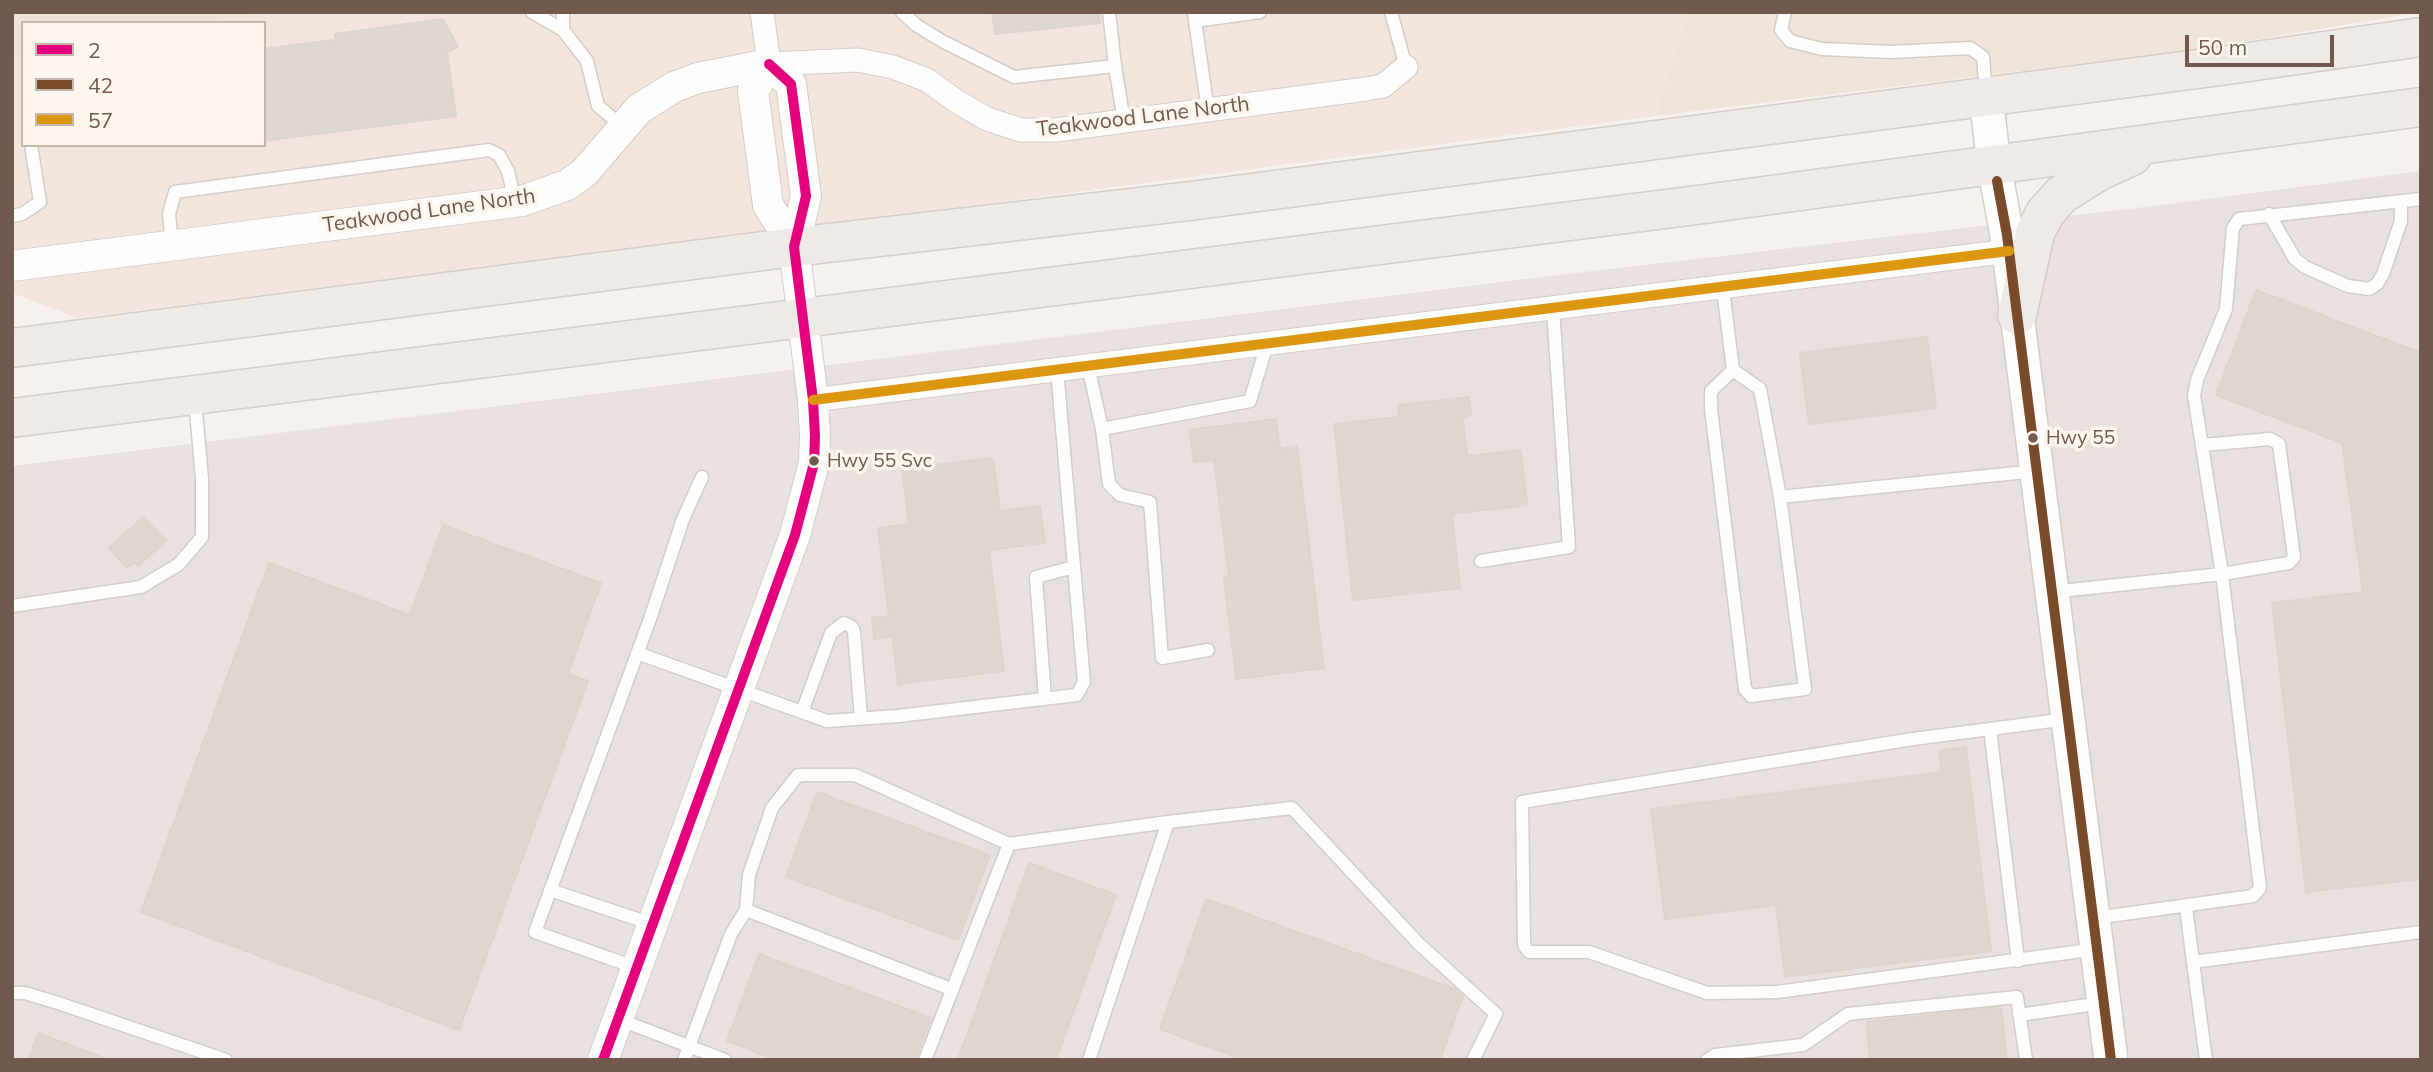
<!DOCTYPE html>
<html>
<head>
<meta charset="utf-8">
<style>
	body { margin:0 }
	#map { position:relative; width:2433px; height:1072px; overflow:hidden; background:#f6f1ec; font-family:Mulish,sans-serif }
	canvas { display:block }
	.frame { position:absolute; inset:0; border:14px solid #71594e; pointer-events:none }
	.legend { position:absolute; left:21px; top:21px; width:245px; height:126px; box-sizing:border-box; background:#fdf6ee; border:2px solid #c5b7ae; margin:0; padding:9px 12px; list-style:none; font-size:21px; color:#71594e }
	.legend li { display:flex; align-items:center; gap:14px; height:35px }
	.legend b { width:35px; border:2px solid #c5b7ae }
	.scale { position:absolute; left:2185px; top:35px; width:149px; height:32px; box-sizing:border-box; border:4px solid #71594e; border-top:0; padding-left:9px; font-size:21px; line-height:24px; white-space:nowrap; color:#71594e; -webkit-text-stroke:5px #fdf6ee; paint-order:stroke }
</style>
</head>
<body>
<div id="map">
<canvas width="2433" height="1072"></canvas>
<div class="frame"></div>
<ul class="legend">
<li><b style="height:9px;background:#e5007d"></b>2</li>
<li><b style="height:9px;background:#7a4b2a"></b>42</li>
<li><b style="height:9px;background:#dc9710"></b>57</li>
</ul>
<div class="scale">50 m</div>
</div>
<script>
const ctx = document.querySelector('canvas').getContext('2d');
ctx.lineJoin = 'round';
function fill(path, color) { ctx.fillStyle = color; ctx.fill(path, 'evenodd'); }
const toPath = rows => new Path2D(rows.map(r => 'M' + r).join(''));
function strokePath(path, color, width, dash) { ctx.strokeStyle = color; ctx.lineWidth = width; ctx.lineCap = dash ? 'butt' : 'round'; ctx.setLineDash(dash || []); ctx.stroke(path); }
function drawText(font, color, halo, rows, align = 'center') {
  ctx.font = font + ' Mulish,sans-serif'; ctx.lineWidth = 7; ctx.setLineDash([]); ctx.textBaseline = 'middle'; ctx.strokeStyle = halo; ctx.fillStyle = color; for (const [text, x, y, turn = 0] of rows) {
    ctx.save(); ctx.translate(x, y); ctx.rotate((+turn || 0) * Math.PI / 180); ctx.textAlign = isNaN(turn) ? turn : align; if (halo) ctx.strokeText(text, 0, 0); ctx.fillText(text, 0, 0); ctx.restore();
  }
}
fill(toPath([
	[12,12,264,12,209,23,23,23,23,58,12,60],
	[1688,12,2421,12,2194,50,1655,116]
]), '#eee4da');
fill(toPath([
	[264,12,1688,12,1655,116,833,224,78,318,12,293,12,60,23,58,23,145,264,145,264,23,209,23]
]), '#f3e4de');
fill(toPath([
	[2421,171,2421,1060,12,1060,12,466,1567,274,2154,206]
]), '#e8e1dd');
const building = toPath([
	[992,12,1099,12,1100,23,995,34,992,12],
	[443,19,458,47,447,52,456,116,264,141,264,49,335,40,335,34,443,19],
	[2256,290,2421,353,2421,879,2306,892,2272,603,2363,592,2342,443,2216,395,2256,290],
	[1927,337,1936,408,1809,424,1800,353,1927,337],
	[1469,397,1471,415,1463,418,1467,456,1521,450,1527,505,1452,514,1460,588,1353,600,1334,424,1399,417,1398,405,1469,397],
	[1276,419,1280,449,1297,446,1324,668,1236,679,1224,577,1229,577,1214,460,1194,462,1189,430,1276,419],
	[993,458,1000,511,1040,506,1045,543,989,550,1004,671,898,684,892,636,874,639,872,618,889,616,878,528,909,524,902,469,993,458],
	[143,517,166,541,138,566,135,562,127,568,109,548,143,517],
	[443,525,601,583,568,674,588,681,459,1030,141,912,269,563,410,615,443,525],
	[1966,747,1991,951,1785,977,1776,905,1665,919,1651,809,1942,772,1939,751,1966,747],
	[817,792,990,855,958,940,786,877,817,792],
	[1029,863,1116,895,1056,1060,958,1060,1029,863],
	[1206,899,1455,989,1463,996,1440,1060,1244,1060,1160,1029,1206,899],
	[759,954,931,1018,915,1060,777,1060,727,1041,759,954],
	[2001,1007,2007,1060,1870,1060,1867,1022,2001,1007],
	[38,1033,104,1058,104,1060,28,1060,38,1033]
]);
fill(building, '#dfd7d2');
strokePath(building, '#ded5cf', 2);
const service = toPath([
	[532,12,563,30],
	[563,12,563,30,587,61,598,106,622,126],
	[902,12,916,25,942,41,1014,77,1115,66,1109,12],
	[1391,12,1406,67],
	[1785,12,1781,30,1790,41,1822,49,1891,52,1970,48,1983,57,1986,93],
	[1194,13,1195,21,1260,12],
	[1195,21,1208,110],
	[1115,66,1124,121],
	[2269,214,2295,259,2305,267,2348,286,2369,289,2377,284,2383,274,2401,221,2401,201],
	[12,216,22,214,40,202,31,145],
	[172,245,169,214,175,192,489,150,499,155,508,171,515,201],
	[1723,289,1733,370,1760,389,1780,497,2036,471],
	[1088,366,1102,429,1250,401,1267,344],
	[1733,370,1711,391,1711,409,1745,689,1751,696,1805,689,1780,497],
	[1102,429,1109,484,1120,495,1150,502,1162,658,1208,650],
	[1481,561,1569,547,1553,309],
	[2051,592,2222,574,2194,395,2197,380,2226,309,2233,228,2239,219,2421,199],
	[12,606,141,587,179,564,202,537,202,479,195,399],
	[637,653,827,721,898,716,1077,695,1084,682,1057,370],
	[1045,699,1036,577,1074,567],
	[802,712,831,633,844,623,852,627,854,632,861,718],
	[2067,719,1913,739,1522,802,1524,945,1529,952,1589,952,1707,993,1777,992,2097,949],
	[1990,729,2018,961],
	[550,890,652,924],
	[2186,907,2193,962,2421,932],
	[2095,918,2253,896,2260,888,2222,574,2289,563,2294,557,2279,444,2270,439,2203,445],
	[2193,962,2206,1060],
	[637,968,535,932,651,616,683,519,702,477],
	[951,989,746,910,749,875,772,808,798,775,855,775,1009,844],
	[12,993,25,993,58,1003,226,1060],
	[2019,1015,2102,1003],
	[618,1019,725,1060],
	[684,1060,731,934,746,910],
	[925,1060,1009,844,1168,822],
	[1089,1060,1168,822,1292,808,1419,944,1496,1014,1473,1060],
	[1707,1060,1715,1055,1803,1045,1848,1014,2017,997,2026,1060]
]);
const minor = toPath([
	[762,12,769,64,858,60,893,67,927,80,956,101,987,119,1021,130,1056,130,1366,89,1383,86,1406,67],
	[813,400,2009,251]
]);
const tertiary = toPath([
	[769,64,753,91,768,205,794,247],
	[12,266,522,201,567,185,584,173,639,109,674,87,698,78,769,64],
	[603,1060,795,535,814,463,815,436,813,400,794,247,806,196,791,84,769,64]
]);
const secondary = toPath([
	[1986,97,1994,165,2007,235,2111,1060]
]);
const trunk = toPath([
	[2017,315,2035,233,2045,213,2061,195,2099,171,2132,156],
	[12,348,794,247,1190,201,2228,65,2421,37],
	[12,418,1697,205,2421,107]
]);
strokePath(service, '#d3cdc7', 15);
strokePath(minor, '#d3cdc7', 25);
strokePath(tertiary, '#d3cdc7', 32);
strokePath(secondary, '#d5cec8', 36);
strokePath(trunk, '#d4ccc7', 41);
strokePath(service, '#fefdfc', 12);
strokePath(minor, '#fefdfc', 23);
strokePath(tertiary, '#fefdfc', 30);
strokePath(secondary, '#fefdfc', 33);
strokePath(trunk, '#f0eae6', 38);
strokePath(toPath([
	[603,1060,795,535,814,463,815,436,813,400,794,247,806,196,791,84,769,64]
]), '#e5007d', 10);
strokePath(toPath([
	[1997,181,2007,235,2111,1060]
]), '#7a4b2a', 10);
strokePath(toPath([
	[813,400,2009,251]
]), '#dc9710', 10);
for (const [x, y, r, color] of [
	[2033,438,6,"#71594e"],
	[814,461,6,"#71594e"]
]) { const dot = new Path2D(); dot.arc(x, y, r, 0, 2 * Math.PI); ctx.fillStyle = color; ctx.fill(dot); strokePath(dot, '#fdf6ee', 2.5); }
drawText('19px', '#71594e', '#fdf6ee', [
	["Hwy 55",2046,438],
	["Hwy 55 Svc",827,461]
], 'left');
drawText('21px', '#71594e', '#fdf6ee', [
	["Teakwood Lane North",1143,117,-7],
	["Teakwood Lane North",429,211,-8]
]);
</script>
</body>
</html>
